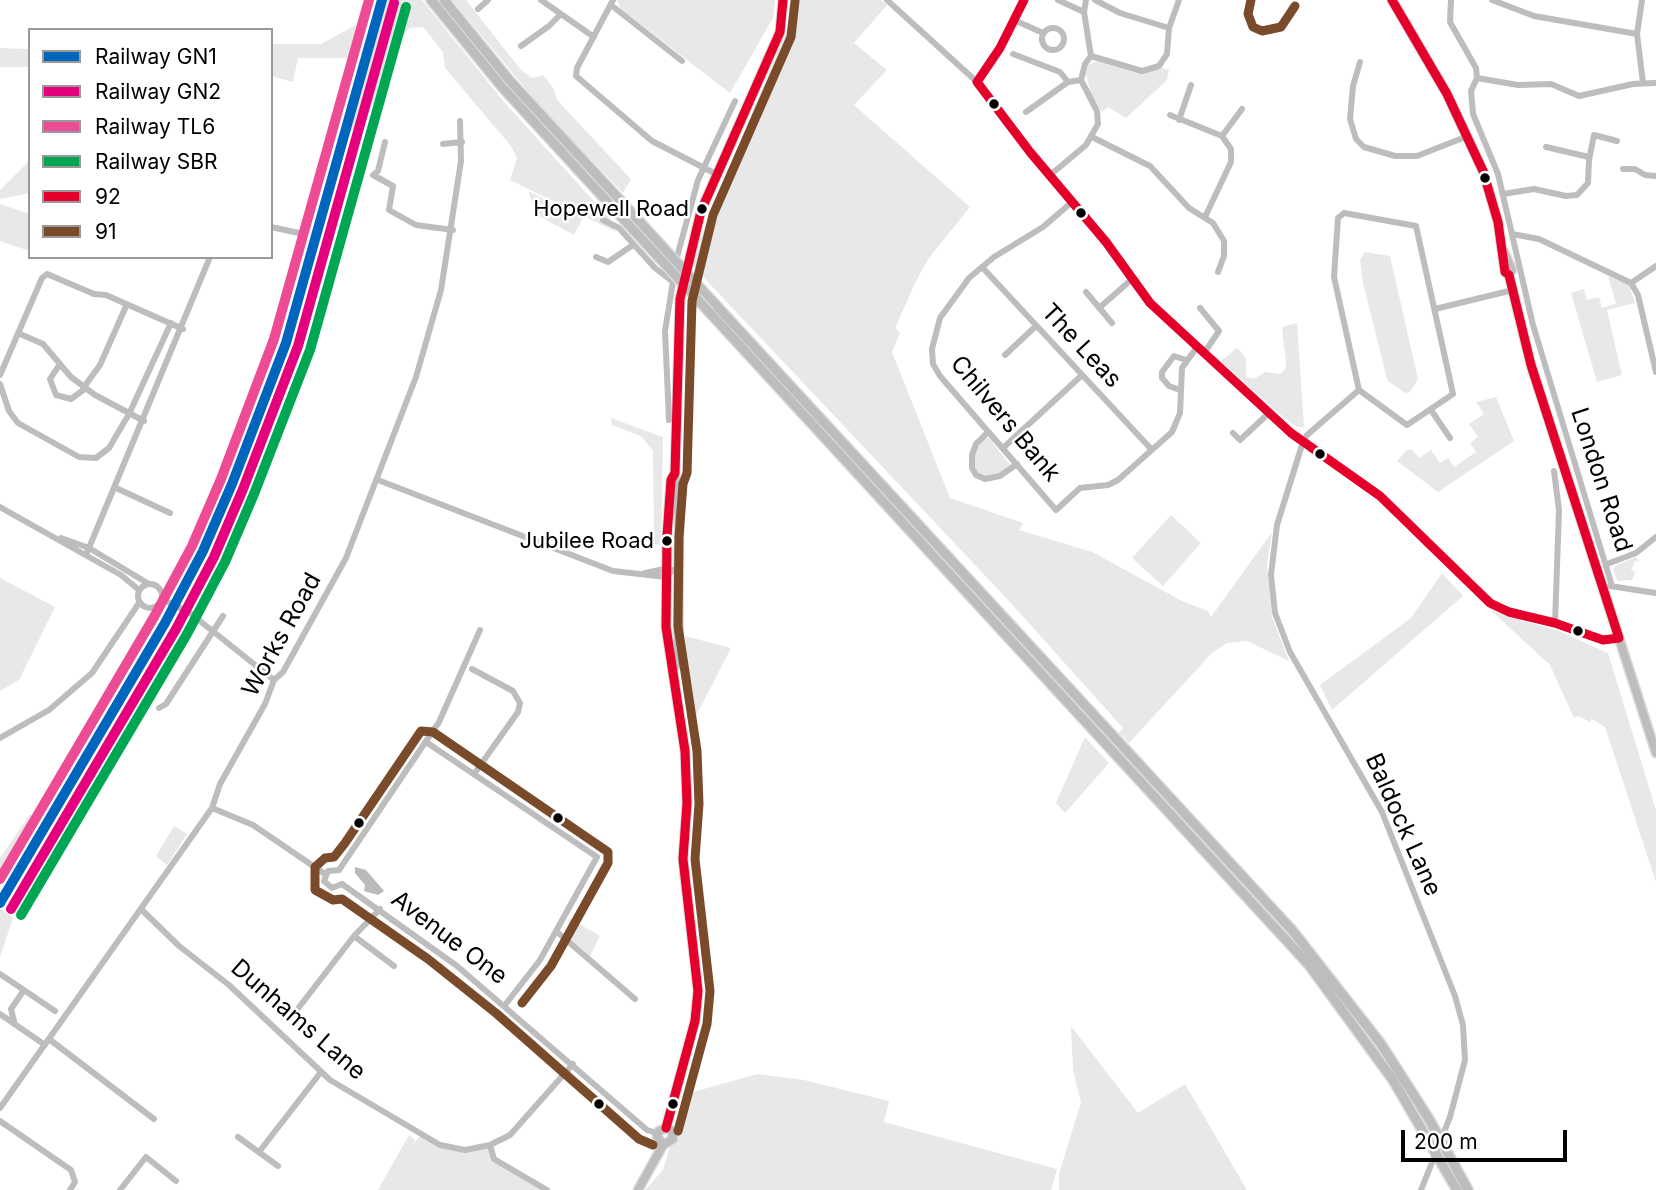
<!DOCTYPE html>
<html>
<head>
<meta charset="utf-8">
<style>
	body { margin:0 }
	#map { position:relative; width:1656px; height:1190px; overflow:hidden; background:#fff; font-family:Inter,sans-serif }
	canvas { display:block }
	.legend { position:absolute; left:28px; top:28px; width:245px; height:231px; box-sizing:border-box; background:#fff; border:2px solid #999; margin:0; padding:9px 12px; list-style:none; font-size:21px; color:#000 }
	.legend li { display:flex; align-items:center; gap:14px; height:35px }
	.legend b { width:35px; border:2px solid #999 }
	.scale { position:absolute; left:1401px; top:1130px; width:166px; height:32px; box-sizing:border-box; border:4px solid #000; border-top:0; padding-left:9px; font-size:21px; line-height:24px; white-space:nowrap; color:#000; -webkit-text-stroke:5px #fff; paint-order:stroke }
</style>
</head>
<body>
<div id="map">
<canvas width="1656" height="1190"></canvas>
<ul class="legend">
<li><b style="height:9px;background:#0065bd"></b>Railway GN1</li>
<li><b style="height:9px;background:#e5007d"></b>Railway GN2</li>
<li><b style="height:9px;background:#ee4b95"></b>Railway TL6</li>
<li><b style="height:9px;background:#00a651"></b>Railway SBR</li>
<li><b style="height:9px;background:#e4002b"></b>92</li>
<li><b style="height:9px;background:#7a4b2a"></b>91</li>
</ul>
<div class="scale">200 m</div>
</div>
<script>
const ctx = document.querySelector('canvas').getContext('2d');
ctx.lineJoin = 'round';
function fill(path, color) { ctx.fillStyle = color; ctx.fill(path, 'evenodd'); }
const toPath = rows => new Path2D(rows.map(r => 'M' + r).join(''));
function strokePath(path, color, width, dash) { ctx.strokeStyle = color; ctx.lineWidth = width; ctx.lineCap = dash ? 'butt' : 'round'; ctx.setLineDash(dash || []); ctx.stroke(path); }
function drawText(font, color, halo, rows, align = 'center') {
  ctx.font = font + ' Inter,sans-serif'; ctx.lineWidth = 5; ctx.setLineDash([]); ctx.textBaseline = 'middle'; ctx.strokeStyle = halo; ctx.fillStyle = color; for (const [text, x, y, turn = 0] of rows) {
    ctx.save(); ctx.translate(x, y); ctx.rotate((+turn || 0) * Math.PI / 180); ctx.textAlign = isNaN(turn) ? turn : align; if (halo) ctx.strokeText(text, 0, 0); ctx.fillText(text, 0, 0); ctx.restore();
  }
}
fill(toPath([
	[387,0,422,0,505,103,610,219,616,232,510,180,517,158,511,146,445,68,443,52,423,27,410,28,404,35,368,115,349,133],
	[452,0,466,0,521,70,532,78,543,75,554,89,557,100,631,179,623,193,546,113],
	[617,0,775,0,773,18,730,93,621,9],
	[793,0,881,0,887,5,854,43,887,70,854,105,970,207,929,258,916,281,895,328,900,333,892,352,950,498,1023,523,1019,530,1092,552,1182,601,1208,611,1211,617,1272,532,1267,564,1272,617,1289,661,1247,641,1227,643,1212,653,1129,743,1119,733,1123,728,1009,601,690,263,786,31],
	[365,20,353,63,347,58,298,58,293,82,271,76,271,44,321,44],
	[0,48,30,49,30,67,0,67],
	[1097,61,1137,73,1163,68,1169,70,1167,80,1126,118,1108,107,1102,112,1091,95,1086,74,1088,65],
	[30,160,30,193,0,199,0,190],
	[528,191,583,218,574,235,537,215],
	[0,204,30,214,30,251,0,241],
	[1365,252,1390,256,1418,379,1410,392,1405,393,1388,381,1386,375,1363,283,1360,260],
	[1608,276,1629,285,1635,303,1607,310,1622,375,1597,382,1571,293,1584,289,1587,300,1599,297,1602,308,1616,304],
	[1297,323,1304,427,1297,427,1284,418,1221,361,1237,348,1246,358,1246,377,1254,379,1265,372,1280,374,1285,369,1286,362,1282,327],
	[1496,397,1514,441,1438,492,1397,461,1407,450,1412,449,1419,458,1431,450,1440,463,1448,458,1454,467,1476,452,1470,443,1478,437,1469,424,1484,414,1476,402],
	[611,418,663,437,661,545,654,544,653,451,641,436,612,425],
	[988,437,1011,466,1005,473,985,477,976,471,973,457,978,444],
	[1171,515,1201,543,1163,586,1132,558],
	[1636,557,1639,562,1635,561,1631,570,1635,572,1632,580,1618,581,1613,570,1615,566],
	[1442,573,1463,596,1332,710,1320,685,1411,618],
	[0,578,55,607,19,680,0,691],
	[1485,605,1523,621,1557,630,1608,653,1656,810,1656,882,1605,727,1592,719,1590,722,1579,716,1574,718,1550,665],
	[685,636,731,648,694,720,691,719,685,687],
	[1085,737,1109,763,1065,813,1056,803],
	[30,814,38,820,0,881,0,858],
	[174,826,187,834,167,865,156,856],
	[0,908,13,918,0,957],
	[569,918,600,936,590,956,572,941,567,929],
	[1071,1026,1138,1113,1185,1084,1247,1190,1059,1190,1059,1174,1081,1102,1073,1070],
	[757,1074,804,1080,889,1101,884,1122,1057,1169,1051,1190,645,1190,663,1170,686,1094],
	[409,1135,415,1140,412,1146,421,1135,440,1145,465,1150,490,1145,494,1159,547,1190,378,1190]
]), '#e8e8e8');
fill(toPath([
	[355,867,366,870,384,891,378,895,364,891,365,885,355,873]
]), '#bababa');
const major = toPath([
	[1392,0,1447,94,1483,171,1498,222,1505,272,1509,275,1531,365,1656,753],
	[1504,252,1512,270,1509,275],
	[674,668,678,662,679,521,675,473],
	[666,1128,695,1021,698,991,683,859,687,803,685,751,666,627,667,536,671,480,675,473,680,299,701,211,780,32,783,0],
	[663,1145,673,1139,672,1131,666,1128],
	[663,1145,657,1136,659,1131,666,1128],
	[638,1190,663,1145]
]);
const highway = toPath([
	[431,0,502,87,615,210],
	[444,0,510,81,619,199],
	[703,291,1292,930,1381,1044,1429,1119,1468,1190],
	[710,313,1309,965,1393,1080,1457,1190]
]);
strokePath(major, '#dbdbdb', 11);
strokePath(highway, '#dbdbdb', 12);
strokePath(toPath([
	[541,0,594,37],
	[613,0,577,68,576,76,652,141,716,174],
	[887,0,977,82,1030,152,1106,242,1131,280,1150,303,1291,433,1380,496,1428,545,1496,606,1603,640,1619,638],
	[1058,0,1084,12],
	[1095,0,1120,13,1169,28],
	[1451,0,1450,22,1476,68,1477,78,1471,91,1473,114,1498,174,1533,325,1612,586],
	[1492,0,1534,16,1637,34],
	[1642,0,1637,34,1643,83],
	[611,5,682,61],
	[478,9,488,0],
	[1014,20,1043,33],
	'1042 39a11 11 0 1 1 22 0a11 11 0 1 1-22 0Z',
	[521,46,549,26,561,14],
	[1013,54,1060,72,1068,82,1081,80],
	[1091,56,1142,71,1159,66,1167,54,1169,28,1179,0],
	[1360,62,1353,86,1350,119,1356,139,1364,147,1395,156,1417,156,1468,136],
	[1477,78,1518,85,1551,84,1579,96,1633,84,1656,83],
	[977,82,1000,48,1024,0],
	[1026,112,1068,82],
	[1170,115,1222,136,1231,149,1231,162,1205,217],
	[1179,120,1191,85],
	[1222,136,1242,109],
	[1092,137,1150,166,1189,208,1213,223,1224,241,1224,256,1218,272],
	[385,142,378,171,373,175,393,186,389,210,416,225,453,230],
	[443,144,462,142],
	[1546,147,1589,157],
	[1623,169,1635,169,1645,175,1656,176],
	[1049,176,1086,145,1098,124,1097,111,1081,80,1085,64,1091,56,1084,12,1086,0],
	[1503,194,1534,189,1566,196,1577,195,1588,183,1589,160,1594,135,1617,141],
	[1072,202,1043,227,994,257,969,278,940,318,932,349,933,364,940,376,1056,510,1080,488,1108,485,1118,480,1172,432,1180,413,1182,368,1197,347],
	[1344,213,1416,226,1453,394,1407,425,1359,390,1334,277,1338,218,1344,213],
	[603,220,619,228,655,268,673,282],
	[271,227,299,233],
	[1512,234,1539,239,1631,283,1638,295,1656,372],
	[596,257,608,262,633,245],
	[982,267,1152,450],
	[1631,283,1656,266],
	[1086,292,1112,323],
	[1099,308,1131,280],
	[1200,308,1219,331,1204,353],
	[1435,309,1513,290],
	[18,333,43,344,71,377,95,395,144,421],
	[1005,355,1036,326],
	[60,364,50,379,56,395,71,399,86,388],
	[0,375,42,278,47,274,94,294,106,295,183,329],
	[0,384,9,411,18,423,79,457,96,458,109,448,129,414,171,323],
	[84,387,100,365,127,304],
	[1180,390,1169,386,1162,378,1162,372,1174,356,1186,360],
	[1359,390,1307,435,1302,445,1277,525,1271,575,1275,613,1290,652,1382,812,1455,996,1463,1025,1465,1060,1450,1117],
	[1431,410,1450,438],
	[669,420,665,331,677,257,698,180,735,101],
	[988,432,976,444,972,455,972,468,976,475,985,479,1000,476,1017,464],
	[1233,433,1240,440,1270,412],
	[1003,448,1081,376],
	[1554,471,1559,510,1555,623],
	[378,480,613,571,666,577,673,570],
	[116,488,170,513],
	[0,507,121,575,139,590],
	[61,538,89,548,149,584],
	[86,555,210,257],
	[1607,564,1636,553,1656,537],
	[645,573,669,568],
	'138 596a12 12 0 1 1 24 0a12 12 0 1 1-24 0Z',
	[1610,586,1656,593],
	[162,599,190,613,274,680],
	[472,669,513,691,520,703,518,712,474,774],
	[159,708,166,704,223,616],
	[0,738,49,710,92,673,139,603],
	[426,742,597,857,540,960,505,1005],
	[212,808,253,825,325,874],
	[339,870,439,722,480,630],
	[339,870,328,871,324,881,332,888,342,884],
	[342,884,457,966,647,1130,657,1133],
	[141,909,179,946,229,985,330,1080,440,1145,465,1150,490,1145,510,1135,573,1064],
	[556,931,635,999],
	[354,936,394,966],
	[0,974,55,1011],
	[0,1014,45,1045],
	[293,1015,354,936,380,909],
	[14,1021,11,1009,24,990],
	[49,1039,154,1119],
	[0,1108,212,808,220,784,265,704,274,680,283,672,346,558,416,377,441,290,461,161,460,121],
	[0,1121,71,1170,75,1182,70,1190],
	[238,1137,278,1166],
	[490,1145,494,1159,547,1190],
	[259,1152,321,1072],
	[120,1190,146,1157,176,1181],
	[1421,1190,1427,1175]
]), '#bdbdbd', 6);
strokePath(major, '#bdbdbd', 8);
strokePath(highway, '#bdbdbd', 9);
const highwayBridge = toPath([
	[619,199,703,291],
	[615,210,710,313]
]);
strokePath(highwayBridge, '#dbdbdb', 12, []);
strokePath(toPath([
	[1427,1175,1450,1117]
]), '#bdbdbd', 6);
strokePath(highwayBridge, '#bdbdbd', 9);
strokePath(toPath([
	[1024,0,1000,48,977,82,1030,152,1106,242,1150,303,1291,433,1380,496,1490,603,1509,612,1555,623,1603,640,1619,638,1531,365,1509,275,1505,272,1498,222,1483,171,1447,94,1392,0],
	[666,1128,695,1021,698,991,683,859,687,803,685,751,666,627,667,536,671,480,675,473,680,299,701,211,780,32,783,0]
]), '#e4002b', 9);
strokePath(toPath([
	[1251,0,1248,14,1253,27,1262,31,1281,27,1295,6],
	[522,1003,551,966,608,863,608,852,433,732,421,731,345,843,334,857,325,858,315,867,315,890,333,900,342,899,428,959,497,1014,639,1139,653,1145],
	[678,1131,707,1024,710,991,695,859,699,804,697,751,678,626,679,537,683,484,687,473,692,301,713,215,791,37,795,1]
]), '#7a4b2a', 9);
strokePath(toPath([
	[0,903,165,623,203,551,232,484,286,343,382,0]
]), '#0065bd', 10);
strokePath(toPath([
	[11,909,176,629,214,557,243,489,298,346,394,3]
]), '#e5007d', 10);
strokePath(toPath([
	[0,879,154,617,192,546,221,479,274,339,369,0]
]), '#ee4b95', 10);
strokePath(toPath([
	[21,915,187,634,225,562,254,494,310,350,406,7]
]), '#00a651', 10);
for (const [x, y, r, color] of [
	[994,104,6,"#000"],
	[1485,178,6,"#000"],
	[702,209,6,"#000"],
	[1081,213,6,"#000"],
	[1320,454,6,"#000"],
	[667,541,6,"#000"],
	[1578,631,6,"#000"],
	[558,818,6,"#000"],
	[359,823,6,"#000"],
	[599,1104,6,"#000"],
	[673,1104,6,"#000"]
]) { const dot = new Path2D(); dot.arc(x, y, r, 0, 2 * Math.PI); ctx.fillStyle = color; ctx.fill(dot); strokePath(dot, '#fff', 2.5); }
drawText('22px', '#000', '#fff', [
	["Hopewell Road",689,209],
	["Jubilee Road",654,541]
], 'right');
drawText('24px', '#000', '#fff', [
	["The Leas",1081,346,47],
	["Chilvers Bank",1005,419,50],
	["London Road",1601,480,72],
	["Works Road",282,635,-61],
	["Baldock Lane",1403,825,66],
	["Avenue One",449,938,37],
	["Dunhams Lane",298,1020,41]
]);
</script>
</body>
</html>
